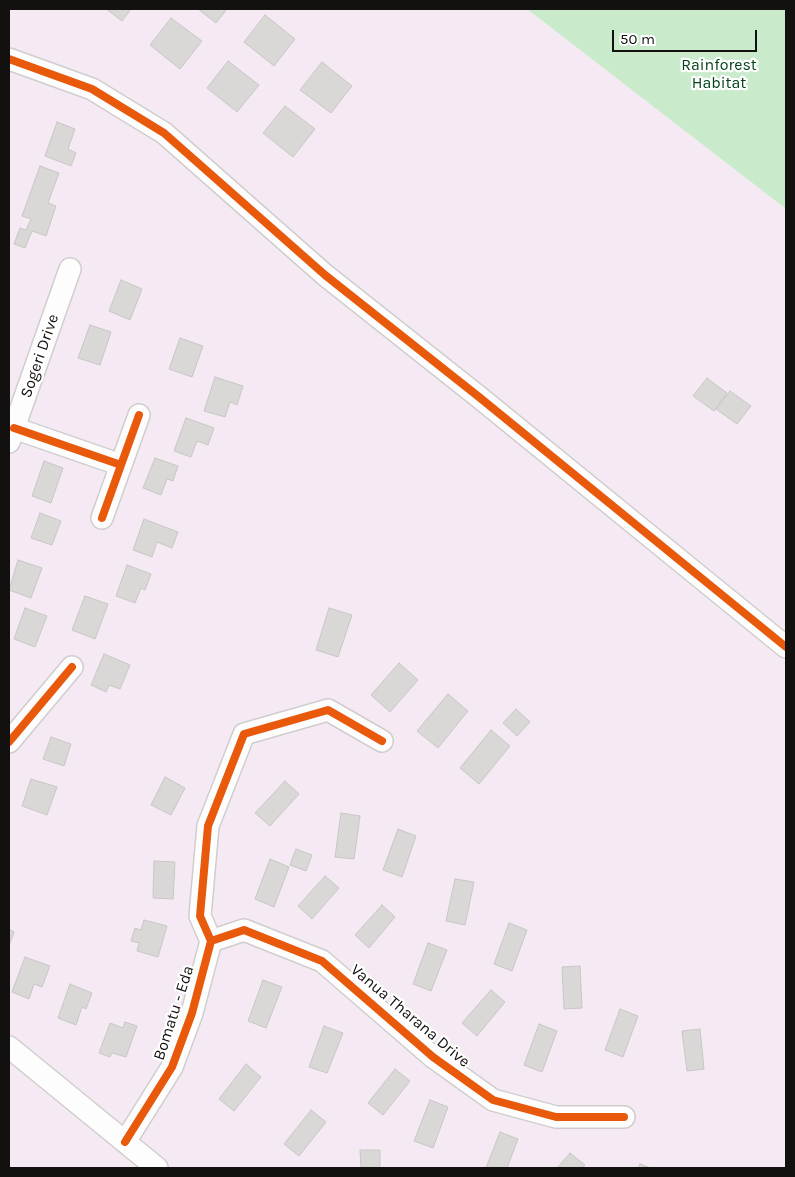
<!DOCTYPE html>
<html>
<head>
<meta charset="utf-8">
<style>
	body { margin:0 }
	#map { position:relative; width:795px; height:1177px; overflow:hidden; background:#f6f3f2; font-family:Karla,sans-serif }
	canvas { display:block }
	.frame { position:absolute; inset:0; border:10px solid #131110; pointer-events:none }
	.scale { position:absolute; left:612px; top:30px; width:145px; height:22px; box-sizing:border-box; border:2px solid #131110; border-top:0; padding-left:6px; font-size:15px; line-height:18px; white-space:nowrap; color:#131110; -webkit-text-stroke:4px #fff; paint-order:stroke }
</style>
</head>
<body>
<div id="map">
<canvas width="795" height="1177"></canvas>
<div class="frame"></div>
<div class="scale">50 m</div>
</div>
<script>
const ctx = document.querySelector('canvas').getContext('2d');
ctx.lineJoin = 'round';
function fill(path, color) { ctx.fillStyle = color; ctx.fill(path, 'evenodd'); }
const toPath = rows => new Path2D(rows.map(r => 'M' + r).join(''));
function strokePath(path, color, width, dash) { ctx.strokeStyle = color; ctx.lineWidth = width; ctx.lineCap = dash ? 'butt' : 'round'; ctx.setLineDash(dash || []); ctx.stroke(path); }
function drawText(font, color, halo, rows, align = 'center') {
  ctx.font = font + ' Karla,sans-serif'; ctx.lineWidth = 4.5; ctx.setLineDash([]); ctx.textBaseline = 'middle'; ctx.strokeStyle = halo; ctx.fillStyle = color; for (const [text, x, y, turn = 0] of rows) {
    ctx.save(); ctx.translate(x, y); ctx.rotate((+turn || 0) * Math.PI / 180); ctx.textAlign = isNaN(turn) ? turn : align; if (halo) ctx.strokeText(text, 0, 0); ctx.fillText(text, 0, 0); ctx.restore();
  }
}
fill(toPath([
	[9,9,527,9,786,209,786,1168,9,1168]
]), '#f5eaf3');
fill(toPath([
	[527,9,786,9,786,209]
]), '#c9ebcc');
const building = toPath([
	[106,9,131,9,122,21,106,9],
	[198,9,227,9,216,23,198,9],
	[265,15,295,39,274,66,244,42,265,15],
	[171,18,202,41,180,69,150,45,171,18],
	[228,61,259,85,237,112,207,88,228,61],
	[322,62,352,86,331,113,300,90,322,62],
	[285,106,315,129,293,157,263,133,285,106],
	[57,122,75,129,68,149,76,153,71,166,45,156,57,122],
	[40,166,59,173,48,203,56,206,46,236,32,231,25,248,14,244,20,228,26,230,31,219,22,216,40,166],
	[121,280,142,289,130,320,109,311,121,280],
	[90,325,111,332,100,365,78,358,90,325],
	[180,338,203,346,192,377,169,369,180,338],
	[215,377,243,386,237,405,230,402,225,417,204,411,215,377],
	[707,378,727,393,714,411,693,396,707,378],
	[730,391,751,406,737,424,716,409,730,391],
	[186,418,214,428,208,445,197,441,191,457,174,451,186,418],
	[155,458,178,466,173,481,167,479,161,495,143,488,155,458],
	[44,461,63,468,51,503,32,496,44,461],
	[40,513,61,521,52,545,31,538,40,513],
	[144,519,178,532,172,548,157,542,152,557,133,550,144,519],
	[18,560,42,568,31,598,9,590,18,560],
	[127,565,151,574,145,590,141,588,135,603,116,596,127,565],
	[85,596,108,604,95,639,72,630,85,596],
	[25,608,47,616,35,647,14,639,25,608],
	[329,608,352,615,338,657,316,650,329,608],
	[104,654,130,665,120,689,109,685,106,692,91,685,104,654],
	[399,663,418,680,390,712,371,695,399,663],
	[448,694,468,711,438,748,417,731,448,694],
	[516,709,530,722,517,736,503,723,516,709],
	[491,730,510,746,479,784,460,768,491,730],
	[51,737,71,744,64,766,43,759,51,737],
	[165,777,185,788,171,815,151,805,165,777],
	[31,779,57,787,47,815,22,806,31,779],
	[285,781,299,794,270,826,255,813,285,781],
	[341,813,360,816,354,859,335,857,341,813],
	[398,829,416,836,402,877,383,870,398,829],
	[296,849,312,855,306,871,290,865,296,849],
	[270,859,289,867,274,907,255,899,270,859],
	[154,861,175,862,173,899,153,898,154,861],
	[325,876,339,888,312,919,298,906,325,876],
	[455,879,474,882,465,925,446,921,455,879],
	[382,905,395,917,369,948,355,935,382,905],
	[144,920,167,926,158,957,137,951,139,943,131,941,135,928,141,930,144,920],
	[509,923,527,930,512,971,494,964,509,923],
	[9,929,14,932,9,946,9,929],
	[428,943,447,950,431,991,413,984,428,943],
	[25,957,50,966,42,987,34,984,29,999,12,992,25,957],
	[580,966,582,1008,564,1009,562,967,580,966],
	[263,980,282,987,266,1028,248,1021,263,980],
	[70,984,92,993,86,1009,82,1007,76,1025,58,1018,70,984],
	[491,990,505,1002,477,1036,462,1023,491,990],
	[620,1009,638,1016,623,1057,605,1050,620,1009],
	[125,1022,137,1026,126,1057,112,1053,110,1057,99,1053,110,1023,123,1028,125,1022],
	[539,1024,557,1031,542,1072,524,1065,539,1024],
	[324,1026,343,1033,327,1073,309,1067,324,1026],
	[700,1029,704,1069,687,1071,682,1031,700,1029],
	[246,1064,261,1077,234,1111,219,1099,246,1064],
	[395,1069,410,1081,383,1115,368,1103,395,1069],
	[430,1100,448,1107,433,1148,414,1141,430,1100],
	[311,1110,326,1122,299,1156,284,1144,311,1110],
	[500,1132,518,1139,507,1168,486,1168,500,1132],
	[360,1150,380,1150,380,1168,361,1168,360,1150],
	[570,1153,585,1165,582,1168,557,1168,570,1153],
	[640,1164,651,1168,638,1168,640,1164]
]);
fill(building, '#dad8d7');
strokePath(building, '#c9c7c6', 1);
const minor = toPath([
	[9,59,92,89,164,133,325,275,479,397,786,647],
	[14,428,121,465],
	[9,442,70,269],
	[102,518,139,415],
	[9,742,72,667],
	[211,941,244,930,322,961,433,1057,493,1100,556,1117,624,1117],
	[211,941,200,916,208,826,244,734,328,710,382,741],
	[9,1047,157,1168],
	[125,1142,172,1067,192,1013,211,941]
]);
strokePath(minor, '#d0cdcd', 24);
strokePath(minor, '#fefdfd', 21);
strokePath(toPath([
	[9,59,92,89,164,133,325,275,479,397,786,647],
	[14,428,121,465],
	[102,518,139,415],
	[9,742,72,667],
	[211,941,244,930,322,961,433,1057,493,1100,556,1117,624,1117],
	[211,941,200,916,208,826,244,734,328,710,382,741],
	[125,1142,172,1067,192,1013,211,941]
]), '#e8590c', 8);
drawText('16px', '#024417', '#fff', [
	["Rainforest",719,65],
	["Habitat",719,83]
]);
drawText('16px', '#131110', '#fff', [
	["Sogeri Drive",40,356,-71],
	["Bomatu - Eda",174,1013,-72],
	["Vanua Tharana Drive",410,1016,40]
]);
</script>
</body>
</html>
